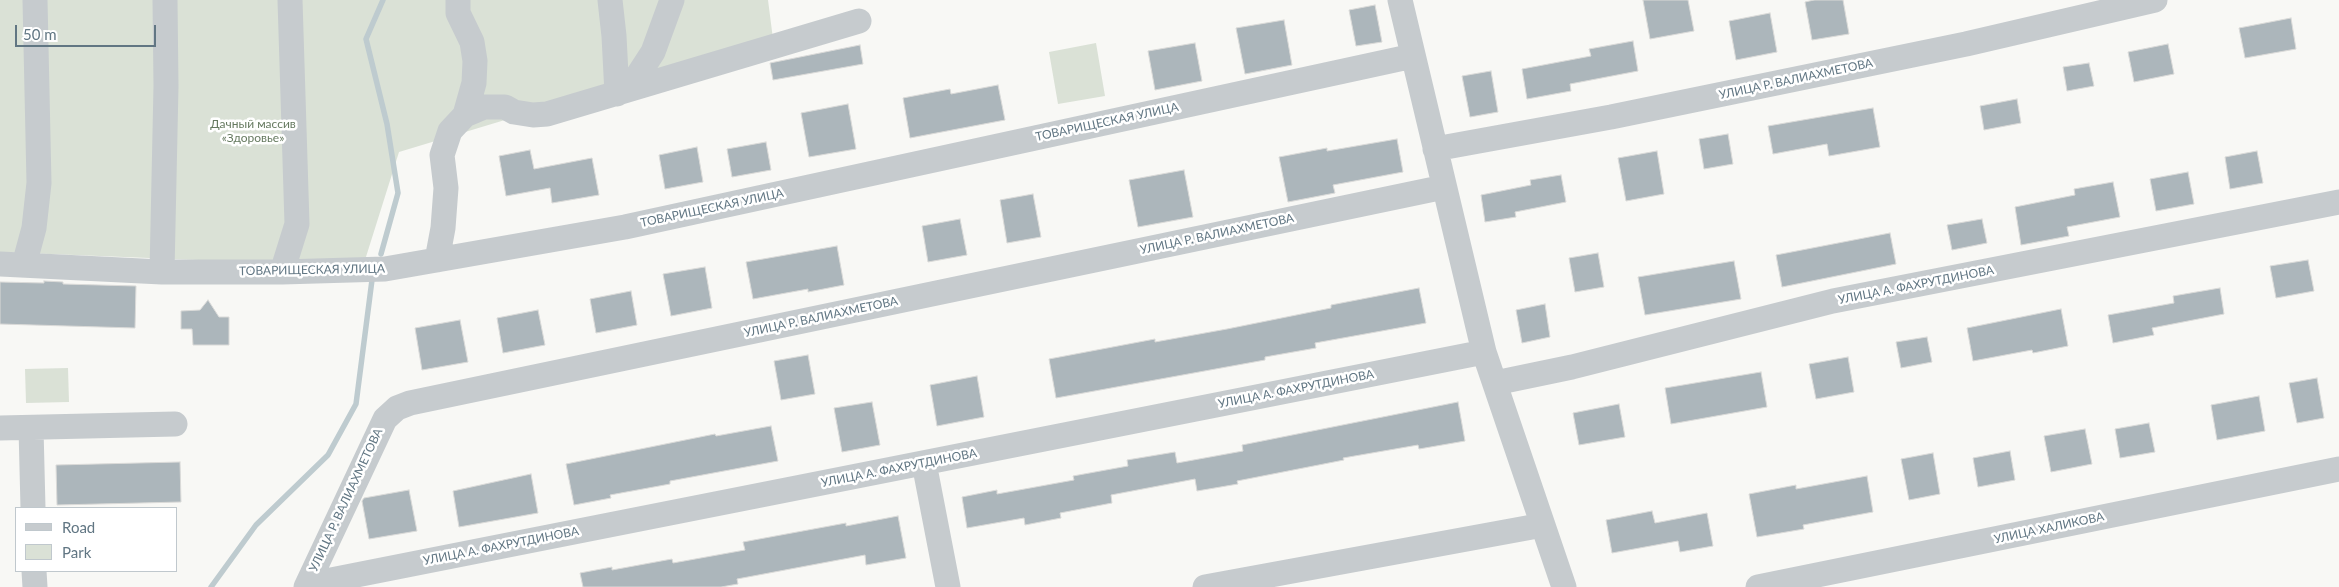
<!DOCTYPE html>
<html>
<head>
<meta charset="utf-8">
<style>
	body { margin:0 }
	#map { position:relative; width:2339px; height:587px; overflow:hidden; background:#f8f8f5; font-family:Lato,sans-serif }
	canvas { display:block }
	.legend { position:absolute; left:15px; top:507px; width:162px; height:65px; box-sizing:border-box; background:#fff; border:1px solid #c0c8cd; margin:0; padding:6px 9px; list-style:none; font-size:15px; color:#617683 }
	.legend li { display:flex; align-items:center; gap:10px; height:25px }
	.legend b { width:25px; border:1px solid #c0c8cd }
	.scale { position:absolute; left:15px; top:25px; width:141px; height:22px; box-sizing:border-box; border:2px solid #617683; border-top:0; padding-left:6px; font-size:15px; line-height:18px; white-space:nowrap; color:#617683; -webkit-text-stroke:4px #fff; paint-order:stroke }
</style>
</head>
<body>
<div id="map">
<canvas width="2339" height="587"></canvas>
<ul class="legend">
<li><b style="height:6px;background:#c6cbce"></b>Road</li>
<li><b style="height:14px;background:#dae1d6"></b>Park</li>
</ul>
<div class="scale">50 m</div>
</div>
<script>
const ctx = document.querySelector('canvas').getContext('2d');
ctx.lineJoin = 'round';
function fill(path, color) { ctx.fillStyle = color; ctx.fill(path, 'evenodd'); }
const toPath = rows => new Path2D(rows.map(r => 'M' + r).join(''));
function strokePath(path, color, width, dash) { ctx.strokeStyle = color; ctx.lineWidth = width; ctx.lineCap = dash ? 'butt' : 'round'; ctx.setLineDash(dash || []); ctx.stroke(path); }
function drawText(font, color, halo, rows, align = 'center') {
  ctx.font = font + ' Lato,sans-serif'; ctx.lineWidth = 5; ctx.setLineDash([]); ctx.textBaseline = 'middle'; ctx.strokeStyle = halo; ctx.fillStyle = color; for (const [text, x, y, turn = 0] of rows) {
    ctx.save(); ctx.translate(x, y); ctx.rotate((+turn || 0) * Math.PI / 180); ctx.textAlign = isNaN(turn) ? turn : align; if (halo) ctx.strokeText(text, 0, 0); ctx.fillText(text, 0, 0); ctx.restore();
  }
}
fill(toPath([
	[0,0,768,0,773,39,399,152,365,260,273,263,0,252],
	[1096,43,1105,96,1058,104,1049,52],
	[68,368,69,402,26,403,25,369]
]), '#dae1d6');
strokePath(toPath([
	[381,254,398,193,387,124,366,39,383,0],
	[211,587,256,525,328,455,356,404,372,280]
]), '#becbcf', 5.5);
const building = toPath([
	[1643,0,1688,0,1694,31,1650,39,1643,0],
	[1814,0,1843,0,1849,34,1812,40,1805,2,1814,0],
	[1375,5,1382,42,1356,46,1349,10,1375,5],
	[1770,13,1777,52,1736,60,1729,21,1770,13],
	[2291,18,2296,49,2245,58,2239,28,2291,18],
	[1284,20,1292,65,1245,74,1236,28,1284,20],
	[1633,41,1638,71,1570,84,1571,91,1527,99,1522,69,1591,56,1589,49,1633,41],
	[1195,43,1202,81,1155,90,1148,51,1195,43],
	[2168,44,2174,74,2134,82,2128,52,2168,44],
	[860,45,863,64,773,80,770,63,860,45],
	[2089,63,2094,86,2067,91,2063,67,2089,63],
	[1491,71,1498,112,1470,117,1462,76,1491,71],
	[998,85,1005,120,910,138,903,98,950,89,951,94,998,85],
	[2017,99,2021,123,1984,130,1980,106,2017,99],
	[848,104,856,149,809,157,801,113,848,104],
	[1873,108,1880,147,1829,156,1827,144,1773,154,1768,126,1873,108],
	[1728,134,1733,164,1704,169,1699,139,1728,134],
	[1397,139,1403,172,1333,185,1335,193,1288,202,1279,157,1327,148,1327,151,1397,139],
	[766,142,771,170,732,177,727,149,766,142],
	[697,147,703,182,665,189,659,155,697,147],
	[530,150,534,169,592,158,599,195,552,203,550,188,506,196,499,156,530,150],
	[1657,151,1664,194,1626,201,1618,158,1657,151],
	[2257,151,2263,183,2230,189,2225,157,2257,151],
	[1184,170,1193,217,1138,227,1129,180,1184,170],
	[2188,172,2194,204,2156,211,2150,179,2188,172],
	[1561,175,1566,202,1515,212,1516,217,1485,222,1481,195,1531,185,1530,180,1561,175],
	[2113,182,2120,217,2067,227,2069,236,2021,245,2015,207,2075,195,2074,189,2113,182],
	[1033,194,1041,237,1007,243,1000,200,1033,194],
	[960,219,967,255,928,262,922,226,960,219],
	[1982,219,1987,243,1952,250,1947,225,1982,219],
	[1890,233,1896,264,1782,287,1776,255,1890,233],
	[837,246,844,285,808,292,808,289,753,299,746,262,837,246],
	[1598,253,1604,287,1575,292,1569,258,1598,253],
	[2308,260,2314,291,2276,298,2270,266,2308,260],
	[1734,261,1741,299,1645,315,1638,277,1734,261],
	[705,267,712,308,671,316,663,274,705,267],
	[44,281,63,282,63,284,136,286,135,328,0,324,0,282,44,283,44,281],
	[1419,288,1426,323,1315,343,1316,348,1265,357,1265,360,1056,398,1049,359,1155,339,1155,342,1227,329,1331,308,1331,305,1419,288],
	[2220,288,2224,314,2152,328,2154,335,2113,343,2108,315,2174,303,2173,296,2220,288],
	[631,291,637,325,596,333,590,299,631,291],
	[208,300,219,317,229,317,229,345,193,345,192,329,181,329,181,311,200,310,208,300],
	[1545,304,1550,337,1522,343,1516,310,1545,304],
	[2061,309,2068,346,2033,353,2032,350,1973,361,1967,328,2061,309],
	[538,310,545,345,503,353,497,318,538,310],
	[460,320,468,362,422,370,415,328,460,320],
	[1927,337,1932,362,1901,368,1896,342,1927,337],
	[808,355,815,394,781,400,774,361,808,355],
	[1848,357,1854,392,1816,399,1809,364,1848,357],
	[1761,372,1767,407,1671,424,1665,388,1761,372],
	[977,376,984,417,937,426,930,385,977,376],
	[2317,378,2324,418,2297,423,2289,383,2317,378],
	[2259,396,2265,431,2217,440,2211,405,2259,396],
	[872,402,880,445,842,452,834,408,872,402],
	[1458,402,1465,441,1419,449,1418,445,1343,458,1344,460,1237,481,1238,484,1197,491,1195,479,1111,495,1112,503,1060,513,1061,518,1025,525,1024,518,967,528,962,497,997,490,997,494,1074,480,1073,476,1128,466,1127,460,1175,452,1177,463,1243,451,1242,445,1458,402],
	[1619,404,1625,437,1579,445,1573,413,1619,404],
	[2149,423,2155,452,2120,458,2115,429,2149,423],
	[771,426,778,461,670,481,670,484,610,495,611,498,574,505,566,464,715,434,716,436,771,426],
	[2085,429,2092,464,2051,472,2044,436,2085,429],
	[2010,451,2015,480,1978,487,1973,458,2010,451],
	[1933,453,1940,494,1909,500,1901,459,1933,453],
	[180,462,181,502,57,505,56,465,180,462],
	[531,474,538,513,459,527,453,491,531,474],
	[1867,476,1873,512,1803,525,1804,529,1757,537,1749,494,1796,485,1796,489,1867,476],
	[409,490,417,531,369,539,362,501,364,498,409,490],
	[1652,511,1655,523,1707,513,1713,546,1680,552,1678,541,1612,553,1606,520,1652,511],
	[898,516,906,558,866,565,865,555,737,579,738,584,721,587,583,587,580,573,612,567,612,570,672,559,673,563,745,550,743,542,846,523,846,526,898,516]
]);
fill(building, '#acb6bb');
strokePath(building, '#dadad8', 1);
strokePath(toPath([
	[458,0,458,13,472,42,475,61,474,83,465,115],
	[610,0,614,36,617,94],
	[1400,0,1484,352,1564,587],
	[629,89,653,52,672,0],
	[1435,149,1611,117,1966,44,2155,0],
	[437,260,443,228,446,188,442,155,450,131,465,115,484,107,505,107,514,112,533,115,547,114,859,21],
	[0,264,162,272,282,272,385,269,625,227,1413,56],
	[24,265,34,228,39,183,35,0],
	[162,272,166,86,165,0],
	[282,272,297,224,290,0],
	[1495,383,1572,367,1833,301,2339,202],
	[0,428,175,424],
	[31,428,33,508],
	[924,463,948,587],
	[34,571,35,587],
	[306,587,385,419,397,408,410,403,1444,187],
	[314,587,326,581,1484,352],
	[1205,587,1543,525],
	[1758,587,2339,469]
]), '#c6cbce', 25);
drawText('12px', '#617683', '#fff', [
	["УЛИЦА Р. ВАЛИАХМЕТОВА",1796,79,-12],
	["ТОВАРИЩЕСКАЯ УЛИЦА",1107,122,-12],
	["ТОВАРИЩЕСКАЯ УЛИЦА",712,208,-12],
	["УЛИЦА Р. ВАЛИАХМЕТОВА",1217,234,-12],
	["ТОВАРИЩЕСКАЯ УЛИЦА",312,270,-1],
	["УЛИЦА А. ФАХРУТДИНОВА",1916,285,-11],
	["УЛИЦА Р. ВАЛИАХМЕТОВА",821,317,-12],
	["УЛИЦА А. ФАХРУТДИНОВА",1296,389,-11],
	["УЛИЦА А. ФАХРУТДИНОВА",899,468,-11],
	["УЛИЦА Р. ВАЛИАХМЕТОВА",346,500,-65],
	["УЛИЦА ХАЛИКОВА",2049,528,-12],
	["УЛИЦА А. ФАХРУТДИНОВА",501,546,-11]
]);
drawText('12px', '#667a60', '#fff', [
	["Дачный массив",253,124],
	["«Здоровье»",253,138]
]);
</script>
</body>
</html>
